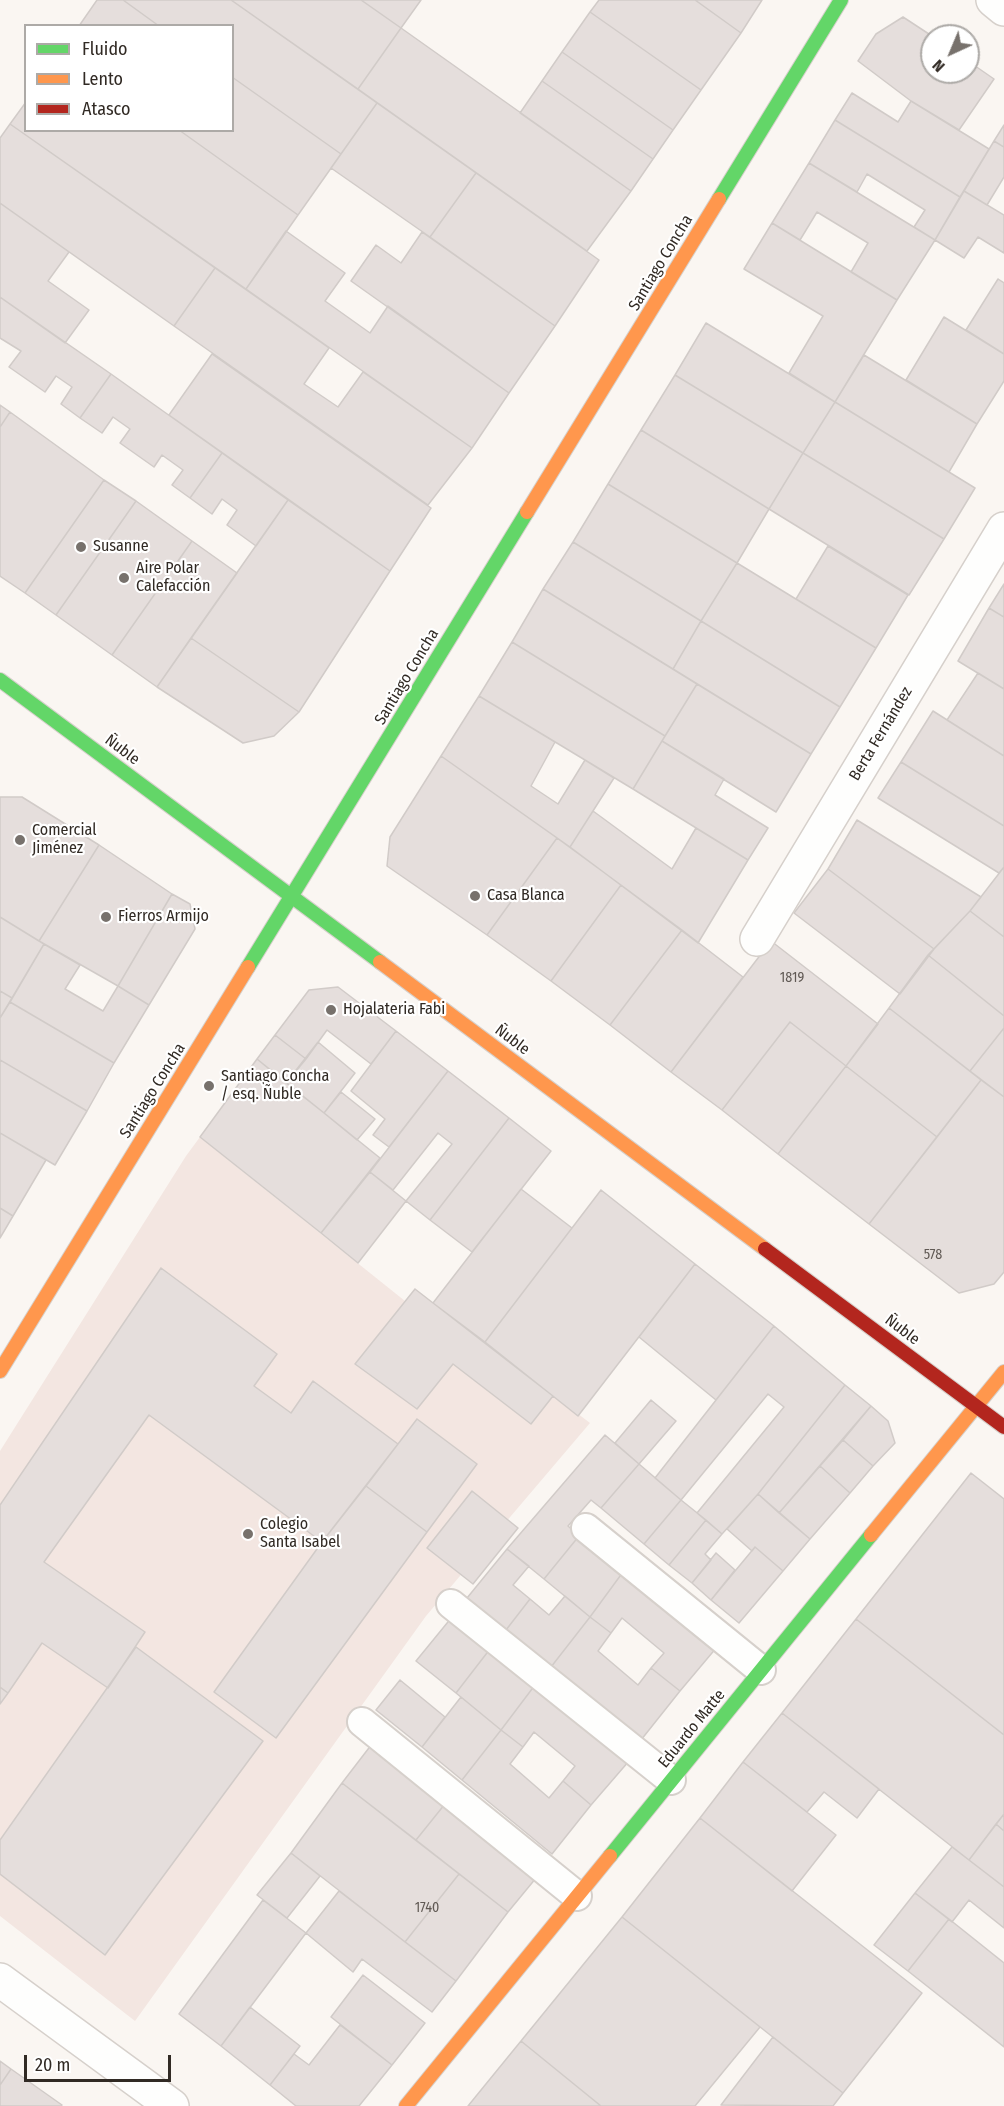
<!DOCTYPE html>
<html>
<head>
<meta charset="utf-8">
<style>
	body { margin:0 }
	#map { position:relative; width:1004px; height:2106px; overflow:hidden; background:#faf6f2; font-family:"Fira Sans Condensed",sans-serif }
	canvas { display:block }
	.legend { position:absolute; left:24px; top:24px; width:210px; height:108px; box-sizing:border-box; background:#fff; border:2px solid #adaaa7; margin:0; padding:8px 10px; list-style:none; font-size:18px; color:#312a24 }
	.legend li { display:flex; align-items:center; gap:12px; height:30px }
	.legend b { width:30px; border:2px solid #adaaa7 }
	.north { position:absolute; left:920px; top:24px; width:60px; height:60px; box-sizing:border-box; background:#fff; border:2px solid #adaaa7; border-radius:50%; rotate:224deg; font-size:16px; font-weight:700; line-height:24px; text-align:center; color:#312a24 }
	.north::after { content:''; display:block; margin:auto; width:21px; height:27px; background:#77716c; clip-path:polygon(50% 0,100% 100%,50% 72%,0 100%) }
	.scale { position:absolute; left:24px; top:2055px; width:147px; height:27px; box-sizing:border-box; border:3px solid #312a24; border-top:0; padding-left:8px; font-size:18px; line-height:21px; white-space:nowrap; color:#312a24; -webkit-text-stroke:4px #fff; paint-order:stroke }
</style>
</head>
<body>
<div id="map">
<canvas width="1004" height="2106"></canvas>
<ul class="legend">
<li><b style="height:8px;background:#63d668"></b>Fluido</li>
<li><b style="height:8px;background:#ff974d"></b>Lento</li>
<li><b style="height:8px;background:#b3261e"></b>Atasco</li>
</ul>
<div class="north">N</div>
<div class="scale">20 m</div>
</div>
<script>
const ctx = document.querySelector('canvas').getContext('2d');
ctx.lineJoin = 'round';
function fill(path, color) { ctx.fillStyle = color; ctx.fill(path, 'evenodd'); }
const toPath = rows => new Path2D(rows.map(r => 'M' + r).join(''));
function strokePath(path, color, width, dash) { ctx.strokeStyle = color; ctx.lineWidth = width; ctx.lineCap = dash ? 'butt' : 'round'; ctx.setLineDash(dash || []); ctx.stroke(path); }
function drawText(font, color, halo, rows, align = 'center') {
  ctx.font = font + ' "Fira Sans Condensed",sans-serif'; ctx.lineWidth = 4.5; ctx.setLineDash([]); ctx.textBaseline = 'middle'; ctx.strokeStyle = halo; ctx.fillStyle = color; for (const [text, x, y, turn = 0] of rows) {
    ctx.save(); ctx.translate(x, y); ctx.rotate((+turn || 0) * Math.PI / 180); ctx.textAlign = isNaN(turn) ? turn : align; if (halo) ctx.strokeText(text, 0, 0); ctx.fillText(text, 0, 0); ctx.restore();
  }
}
fill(toPath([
	[200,1137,405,1301,415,1289,590,1423,426,1616,135,2021,0,1916,0,1451,186,1156]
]), '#f3e6e1');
const building = toPath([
	[97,0,123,0,159,26,79,26,97,0],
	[123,0,231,0,377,103,341,154,232,77,232,26,159,26,123,0],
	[231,0,361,0,401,28,358,89,231,0],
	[361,0,421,0,401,28,361,0],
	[599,0,695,0,741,33,701,90,590,12,599,0],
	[695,0,762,0,741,33,695,0],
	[590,12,701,90,673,130,562,52,590,12],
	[903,17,932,36,932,72,968,72,968,61,994,79,959,130,911,101,858,61,876,34,903,17],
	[401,28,631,191,587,251,358,89,401,28],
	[562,52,673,130,653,159,542,81,562,52],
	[232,77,341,154,298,215,179,130,232,130,232,77],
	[542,81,653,159,631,191,520,113,542,81],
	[852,93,898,122,911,101,989,149,960,197,835,120,852,93],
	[26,102,26,130,179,130,298,215,246,289,10,124,26,102],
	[377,103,476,173,430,237,331,168,377,103],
	[835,120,960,197,935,240,914,227,925,210,867,174,857,192,809,163,835,120],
	[10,124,215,268,174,326,0,203,0,138,10,124],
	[1004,125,1004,147,994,141,1004,125],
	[994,141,1004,147,1004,177,987,205,964,191,994,141],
	[809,163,935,240,897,300,851,272,868,243,817,212,800,240,772,223,809,163],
	[476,173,599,260,555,326,430,237,476,173],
	[964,191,1004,215,1004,253,978,237,964,258,935,240,964,191],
	[0,203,69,252,48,281,89,310,65,343,0,297,0,203],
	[772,223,897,300,835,402,789,373,823,316,744,269,772,223],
	[286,231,345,273,325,301,370,333,388,306,509,393,472,448,246,289,286,231],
	[422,232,555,326,509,393,351,281,376,245,401,263,422,232],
	[215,268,329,348,304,384,338,407,363,372,472,448,428,505,174,326,215,268],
	[998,279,1004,283,1004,354,966,330,998,279],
	[0,297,111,374,80,418,61,404,72,387,56,376,45,392,9,367,21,351,0,338,0,297],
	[944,317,1004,354,1004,381,977,424,906,380,944,317],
	[706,323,835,402,803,453,675,375,706,323],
	[212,354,431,508,390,571,169,415,212,354],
	[864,355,977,424,949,472,835,402,864,355],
	[111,374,222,453,190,498,172,485,183,470,162,455,154,467,120,443,130,429,113,417,102,433,80,418,111,374],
	[675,375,803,453,769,509,641,430,675,375],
	[835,402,975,488,944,539,803,453,835,402],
	[0,405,10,412,0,427,0,405],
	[10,412,104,480,25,593,0,576,0,427,10,412],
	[641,430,769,509,737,563,608,484,641,430],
	[222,453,288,500,256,546,227,525,237,510,222,499,212,514,190,498,222,453],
	[803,453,944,539,909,595,769,509,803,453],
	[104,480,136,501,56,615,25,593,104,480],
	[608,484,737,563,701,621,573,542,608,484],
	[288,500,390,571,299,712,191,638,288,500],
	[136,501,192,541,112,655,56,615,136,501],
	[192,541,237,573,157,687,112,655,192,541],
	[573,542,701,621,673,669,543,589,573,542],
	[828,546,908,595,876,648,796,599,828,546],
	[737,563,876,648,840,707,701,621,737,563],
	[1004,584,1004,617,989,608,1004,584],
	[543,589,697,684,665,736,512,642,543,589],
	[989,608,1004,617,1004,689,958,661,989,608],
	[701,621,840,707,811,754,673,669,701,621],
	[191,638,299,712,274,736,243,743,157,687,191,638],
	[512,642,665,736,633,789,479,696,512,642],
	[978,673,1004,689,1004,756,947,720,978,673],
	[697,684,811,754,776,812,662,741,697,684],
	[479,696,555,742,531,786,558,804,585,760,614,778,570,847,441,756,479,696],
	[933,711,1004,756,1004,826,901,762,933,711],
	[662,741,724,779,715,795,768,828,748,860,633,789,662,741],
	[441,756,557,838,487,935,387,866,390,837,441,756],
	[901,762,1004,826,1004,867,999,873,878,798,901,762],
	[0,797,22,797,99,845,39,941,0,917,0,797],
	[593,811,672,869,696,828,748,860,698,943,570,847,593,811],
	[857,820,981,897,970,911,934,949,828,869,857,820],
	[557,838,621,885,551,981,487,935,557,838],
	[99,845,172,894,118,986,39,941,99,845],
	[1004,867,1004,937,970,911,1004,867],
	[828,869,934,949,900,994,794,913,828,869],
	[621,885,682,930,610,1025,551,981,621,885],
	[172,894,190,904,195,929,149,1005,118,986,172,894],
	[970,911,1004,937,1004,1016,928,955,970,911],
	[0,917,44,944,12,998,0,991,0,917],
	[682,930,743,977,671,1072,610,1025,682,930],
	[771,941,878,1024,846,1066,790,1022,722,1110,671,1072,771,941],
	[44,944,80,965,65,989,103,1011,118,986,149,1005,114,1063,10,1002,44,944],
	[928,955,1004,1016,1004,1028,970,1071,889,1008,928,955],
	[338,987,396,1031,371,1064,327,1030,306,1059,275,1035,309,990,338,987],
	[0,991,12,998,0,1018,0,991],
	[10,1002,114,1063,87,1111,0,1060,0,1018,10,1002],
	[889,1008,981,1080,937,1137,846,1066,889,1008],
	[790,1022,846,1066,778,1154,722,1110,790,1022],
	[1004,1028,1004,1097,970,1071,1004,1028],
	[396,1031,448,1071,389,1147,373,1135,385,1119,351,1091,396,1031],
	[275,1035,306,1059,286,1083,257,1059,275,1035],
	[318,1042,355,1073,324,1113,286,1083,318,1042],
	[257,1059,380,1158,321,1233,200,1137,257,1059],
	[0,1060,87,1111,55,1165,0,1133,0,1060],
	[846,1066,937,1137,869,1224,778,1154,846,1066],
	[448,1071,509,1118,430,1220,406,1201,452,1144,438,1133,393,1190,370,1172,448,1071],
	[981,1080,1004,1097,1004,1272,994,1284,959,1293,869,1224,981,1080],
	[341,1092,375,1119,357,1140,324,1113,341,1092],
	[509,1118,551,1151,472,1252,430,1220,509,1118],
	[0,1133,46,1160,13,1216,0,1208,0,1133],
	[370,1172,406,1201,358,1263,321,1233,370,1172],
	[521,1189,572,1228,485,1342,433,1303,521,1189],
	[601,1190,695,1264,578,1416,485,1342,601,1190],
	[0,1208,13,1216,0,1238,0,1208],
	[695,1264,774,1326,716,1400,639,1337,695,1264],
	[161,1268,277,1354,254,1386,291,1413,313,1381,398,1444,322,1542,149,1415,44,1562,145,1632,108,1688,42,1643,8,1693,0,1687,0,1505,161,1268],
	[415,1289,553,1396,531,1424,453,1364,417,1409,355,1364,415,1289],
	[774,1326,845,1385,758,1494,722,1534,697,1513,784,1407,768,1394,681,1500,655,1478,774,1326],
	[845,1385,871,1406,779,1513,758,1494,845,1385],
	[651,1400,676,1421,639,1464,615,1443,651,1400],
	[871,1406,888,1421,895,1443,873,1466,843,1440,871,1406],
	[417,1419,477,1464,427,1532,366,1486,417,1419],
	[605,1435,639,1464,601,1508,591,1500,568,1526,579,1536,544,1579,507,1549,605,1435],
	[843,1440,873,1466,850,1493,820,1466,843,1440],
	[639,1464,681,1500,644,1544,601,1508,639,1464],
	[820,1466,850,1493,810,1539,779,1513,820,1466],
	[971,1473,1004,1499,1004,1735,856,1619,971,1473],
	[366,1486,427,1532,276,1738,214,1692,322,1542,366,1486],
	[472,1491,518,1528,473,1584,427,1548,472,1491],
	[758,1494,810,1539,783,1571,755,1547,752,1551,727,1529,758,1494],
	[681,1500,706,1520,669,1565,644,1544,681,1500],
	[706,1520,722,1534,705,1554,711,1560,692,1583,669,1565,706,1520],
	[579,1536,623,1572,590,1617,544,1579,579,1536],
	[755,1547,783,1571,739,1623,711,1600,755,1547],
	[507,1549,529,1566,513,1585,530,1599,506,1630,467,1598,507,1549],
	[716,1553,735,1570,711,1600,692,1583,716,1553],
	[623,1572,717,1647,680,1691,651,1668,664,1653,622,1618,611,1633,590,1617,623,1572],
	[565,1596,590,1617,551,1667,506,1630,530,1599,549,1615,565,1596],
	[452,1617,490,1649,456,1693,416,1661,452,1617],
	[590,1617,611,1633,598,1651,638,1685,651,1668,680,1691,641,1740,551,1667,590,1617],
	[856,1619,1004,1735,1004,1814,969,1860,782,1713,856,1619],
	[136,1647,263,1741,105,1955,0,1874,0,1840,136,1647],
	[490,1649,535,1685,501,1730,456,1693,490,1649],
	[400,1680,445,1717,422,1747,376,1710,400,1680],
	[535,1685,629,1761,591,1805,563,1781,575,1766,534,1732,523,1747,501,1730,535,1685],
	[0,1687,8,1693,0,1704,0,1687],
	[461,1697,501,1730,462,1780,422,1747,461,1697],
	[782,1713,879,1789,857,1818,824,1792,807,1812,743,1762,782,1713],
	[501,1730,523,1747,510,1764,549,1798,563,1781,591,1805,552,1854,462,1780,501,1730],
	[375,1740,449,1799,416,1840,342,1783,375,1740],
	[743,1762,836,1835,792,1891,700,1818,743,1762],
	[342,1783,459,1874,405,1942,291,1853,342,1783],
	[449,1799,541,1872,508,1912,416,1840,449,1799],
	[1004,1814,1004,1831,996,1824,1004,1814],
	[700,1818,922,1993,843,2093,622,1917,700,1818],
	[996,1824,1004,1831,1004,1887,969,1860,996,1824],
	[952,1847,1004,1887,1004,1928,969,1900,952,1922,915,1893,952,1847],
	[291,1853,320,1876,287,1918,257,1895,291,1853],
	[459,1874,508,1912,456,1981,405,1942,459,1874],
	[339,1891,456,1981,432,2012,362,1959,353,1972,306,1933,339,1891],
	[915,1893,949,1919,908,1971,874,1945,915,1893],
	[263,1900,306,1933,221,2046,179,2014,263,1900],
	[622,1917,760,2027,695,2106,601,2106,521,2041,622,1917],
	[949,1919,1004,1963,1004,2047,908,1971,949,1919],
	[363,1975,425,2023,392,2065,331,2017,363,1975],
	[250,2007,300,2046,270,2085,221,2046,250,2007],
	[340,2025,392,2065,359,2106,296,2106,270,2085,294,2054,309,2065,340,2025],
	[773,2037,843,2093,833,2106,721,2105,773,2037],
	[521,2041,601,2106,468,2106,521,2041],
	[0,2061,11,2069,0,2085,0,2061],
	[11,2069,62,2105,61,2106,0,2106,0,2085,11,2069]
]);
fill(building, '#e5dedc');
strokePath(building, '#d1cbc8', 1.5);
const lane = toPath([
	[586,1528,761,1670],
	[451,1604,671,1780],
	[362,1722,577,1896]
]);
const street = toPath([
	[993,0,1004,9],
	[757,939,1004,529],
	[0,1980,172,2106]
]);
const fast = toPath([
	[719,199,841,0],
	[0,680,380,962],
	[248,967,527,512],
	[610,1856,871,1535]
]);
const slow = toPath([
	[527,512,719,199],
	[380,962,765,1249],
	[0,1371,248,967],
	[871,1535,1004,1372],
	[406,2106,610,1856]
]);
const jam = toPath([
	[765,1249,1004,1427]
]);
strokePath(lane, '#d6d0cb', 32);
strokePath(street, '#d6d0cb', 36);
strokePath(fast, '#d6d0cb', 16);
strokePath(slow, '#d6d0cb', 16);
strokePath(jam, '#d6d0cb', 16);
strokePath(lane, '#fefefd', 28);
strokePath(street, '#fefefd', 33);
strokePath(fast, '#63d668', 14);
strokePath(slow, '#ff974d', 14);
strokePath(jam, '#b3261e', 14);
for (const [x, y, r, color] of [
	[81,547,6,"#77716c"],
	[124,578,6,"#77716c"],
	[20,840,6,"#77716c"],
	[475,896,6,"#77716c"],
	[106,917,6,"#77716c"],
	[331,1010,6,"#77716c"],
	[209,1086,6,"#77716c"],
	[248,1534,6,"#77716c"]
]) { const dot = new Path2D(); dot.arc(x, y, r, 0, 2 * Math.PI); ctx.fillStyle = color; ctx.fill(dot); strokePath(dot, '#fff', 2); }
drawText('14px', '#605954', null, [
	["1819",792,978],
	["578",933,1255],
	["1740",427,1908]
]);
drawText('16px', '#312a24', '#fff', [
	["Santiago Concha",661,263,-59],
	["Santiago Concha",407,677,-59],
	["Berta Fernández",881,734,-59],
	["Ñuble",122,750,37],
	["Ñuble",512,1040,37],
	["Santiago Concha",153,1091,-58],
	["Ñuble",902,1330,37],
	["Eduardo Matte",692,1729,-51]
]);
drawText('16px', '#312a24', '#fff', [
	["Susanne",93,547],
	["Aire Polar",136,569],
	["Calefacción",136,587],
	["Comercial",32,831],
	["Jiménez",32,849],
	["Casa Blanca",487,896],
	["Fierros Armijo",118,917],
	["Hojalateria Fabi",343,1010],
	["Santiago Concha",221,1077],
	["/ esq. Ñuble",221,1095],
	["Colegio",260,1525],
	["Santa Isabel",260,1543]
], 'left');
</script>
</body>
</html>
